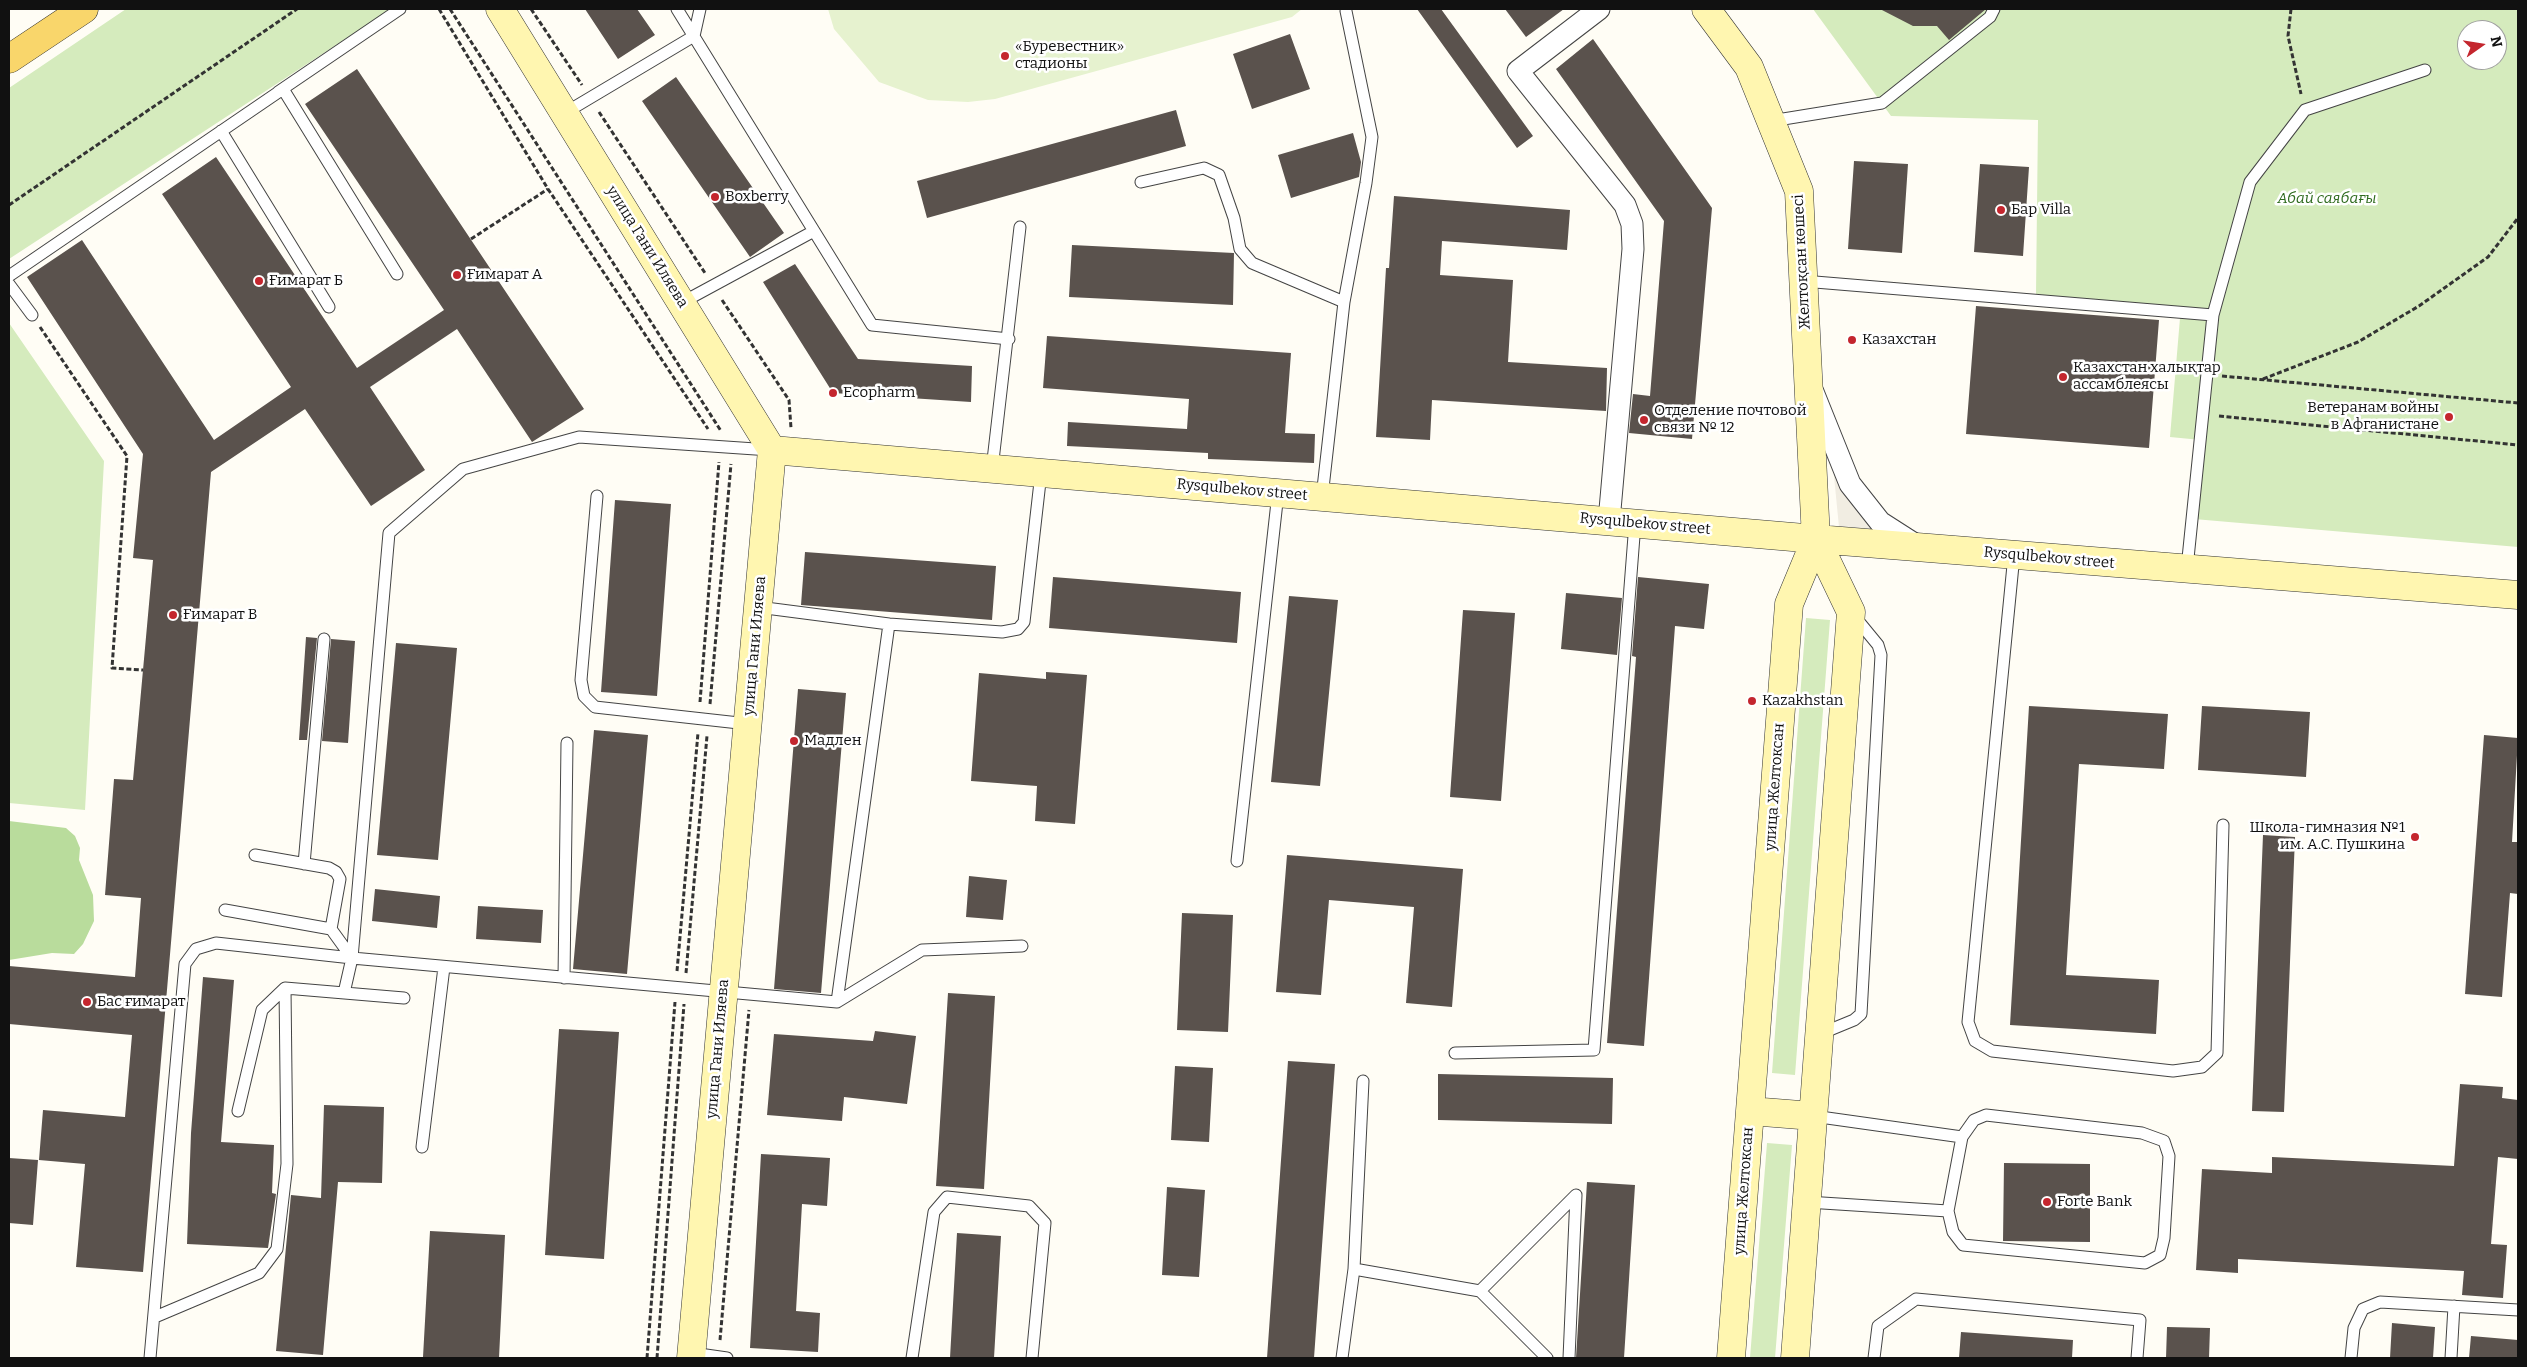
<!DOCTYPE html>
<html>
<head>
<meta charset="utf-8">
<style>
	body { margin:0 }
	#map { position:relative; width:2527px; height:1367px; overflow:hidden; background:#fffdf5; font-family:Bitter,serif }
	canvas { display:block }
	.frame { position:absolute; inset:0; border:10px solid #111; pointer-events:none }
	.north { position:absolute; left:2457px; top:20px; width:50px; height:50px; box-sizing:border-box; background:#fff; border:1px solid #a0a0a0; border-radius:50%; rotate:77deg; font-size:14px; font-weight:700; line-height:20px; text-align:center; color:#111 }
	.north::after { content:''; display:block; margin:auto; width:18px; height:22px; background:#c4262e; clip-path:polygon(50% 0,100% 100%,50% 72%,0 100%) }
</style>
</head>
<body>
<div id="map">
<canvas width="2527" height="1367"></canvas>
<div class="frame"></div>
<div class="north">N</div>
</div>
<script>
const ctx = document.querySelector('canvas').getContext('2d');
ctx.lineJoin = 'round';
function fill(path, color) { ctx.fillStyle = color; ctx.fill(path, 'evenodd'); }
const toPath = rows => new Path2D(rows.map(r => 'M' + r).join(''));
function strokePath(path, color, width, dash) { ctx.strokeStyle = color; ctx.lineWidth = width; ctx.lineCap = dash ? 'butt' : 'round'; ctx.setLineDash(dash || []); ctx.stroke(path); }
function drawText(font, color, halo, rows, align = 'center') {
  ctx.font = font + ' Bitter,serif'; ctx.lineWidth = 5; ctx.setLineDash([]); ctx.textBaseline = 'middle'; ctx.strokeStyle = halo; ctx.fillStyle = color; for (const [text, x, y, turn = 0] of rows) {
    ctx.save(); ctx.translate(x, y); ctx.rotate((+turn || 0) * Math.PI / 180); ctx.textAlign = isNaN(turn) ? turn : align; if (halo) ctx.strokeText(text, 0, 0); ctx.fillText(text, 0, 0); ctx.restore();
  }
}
fill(toPath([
	[126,9,391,9,9,259,9,88],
	[1813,9,2518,9,2518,547,2194,519,2201,440,2170,437,2180,318,2036,294,2038,120,1891,116],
	[2467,30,2497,30,2497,60,2467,60],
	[9,323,104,461,85,810,9,803],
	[1806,618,1830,620,1795,1075,1772,1073],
	[1767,1143,1792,1145,1775,1358,1750,1358]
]), '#d5ebbd');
fill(toPath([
	[9,821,66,828,75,836,80,848,79,860,93,895,94,921,83,944,74,954,52,953,9,960]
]), '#b9dc9c');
fill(toPath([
	[828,9,1302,9,1292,17,995,99,968,102,928,100,879,82,834,29]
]), '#e6f2cf');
fill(toPath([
	[1833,466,1881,532,1839,527]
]), '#f1ede2');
fill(toPath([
	[585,9,637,9,655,35,618,59],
	[1417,9,1441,9,1533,136,1517,148],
	[1505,9,1564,9,1526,37],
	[1880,9,1986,9,1949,40,1937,26,1913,26],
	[1290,34,1310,89,1252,109,1233,54],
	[1593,39,1712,208,1692,439,1629,433,1633,394,1650,396,1664,221,1556,69],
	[357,69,584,409,532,442,457,329,370,387,425,470,371,506,305,409,211,472,143,1272,76,1267,85,1164,39,1160,43,1110,125,1117,132,1035,9,1024,9,966,135,977,141,898,105,895,114,779,133,780,153,560,133,558,143,454,27,277,82,240,214,440,291,387,162,194,216,157,357,368,444,310,305,104],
	[676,77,784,233,750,257,642,101],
	[1176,110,1186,146,927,218,917,181],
	[1353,133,1361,162,1359,177,1291,198,1278,155],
	[1854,161,1908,164,1902,253,1848,249],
	[1980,164,2029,167,2023,256,1974,252],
	[1394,196,1570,210,1567,250,1442,241,1440,275,1513,280,1508,362,1607,368,1606,411,1432,400,1430,440,1376,437,1386,268,1389,268],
	[1072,245,1234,253,1233,305,1069,297],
	[795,264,858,359,972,366,971,402,833,393,763,282],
	[1976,306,2159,320,2149,448,1966,434],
	[1047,336,1291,353,1285,433,1315,434,1314,463,1208,459,1208,453,1067,446,1068,422,1187,429,1189,399,1043,388],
	[615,500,671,504,657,696,601,692],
	[805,552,996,566,992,620,801,605],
	[1053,577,1241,592,1237,643,1049,628],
	[1638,577,1709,584,1704,629,1675,626,1644,1046,1607,1043,1636,657,1632,656],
	[1566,593,1622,598,1617,655,1561,649],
	[1289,596,1338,600,1320,786,1271,782],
	[1463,610,1515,613,1501,801,1450,797],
	[306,637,317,638,307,740,299,740],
	[331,639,355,641,348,743,322,741],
	[396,643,457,648,438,860,377,855],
	[1046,672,1087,675,1075,824,1035,821,1037,786,971,781,979,673,1046,679],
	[798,689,846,693,821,993,774,989],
	[2029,706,2168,714,2164,769,2079,764,2066,975,2159,980,2156,1034,2010,1025],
	[2202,706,2310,712,2306,777,2198,770],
	[594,730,648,735,627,974,573,969],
	[2484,735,2518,738,2512,842,2518,842,2518,894,2510,893,2502,997,2465,994],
	[2263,835,2295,837,2284,1112,2252,1111],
	[1287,855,1463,869,1452,1007,1406,1003,1414,907,1329,900,1321,995,1276,992],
	[969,876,1007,880,1003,920,966,917],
	[375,889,440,896,437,928,372,921],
	[478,906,543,910,541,943,476,939],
	[1182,913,1233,915,1228,1032,1177,1030],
	[203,977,234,980,221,1142,274,1145,272,1193,276,1194,268,1248,187,1244,191,1133],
	[948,993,995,996,984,1189,936,1186],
	[559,1029,619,1032,604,1259,545,1255],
	[875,1031,916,1036,907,1104,844,1097,842,1121,767,1115,774,1034,873,1041],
	[1288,1061,1335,1064,1314,1358,1267,1358],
	[1175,1066,1213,1068,1209,1142,1171,1140],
	[1438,1074,1613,1078,1612,1124,1438,1120],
	[2460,1084,2503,1087,2502,1098,2518,1100,2518,1159,2498,1157,2491,1244,2507,1245,2503,1298,2462,1295,2464,1271,2238,1259,2238,1273,2196,1270,2202,1169,2272,1173,2272,1157,2454,1166],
	[324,1105,384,1107,382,1183,338,1182,323,1355,276,1351,291,1195,321,1198],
	[761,1154,830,1158,827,1206,802,1204,796,1311,820,1313,818,1352,750,1348],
	[9,1158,38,1160,33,1225,9,1223],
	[2004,1163,2090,1164,2090,1242,2003,1241],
	[1587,1182,1635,1185,1624,1358,1576,1358],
	[1167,1187,1205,1190,1199,1277,1162,1275],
	[430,1231,505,1235,499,1358,423,1357],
	[957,1233,1001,1236,994,1358,950,1358],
	[2392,1323,2435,1327,2433,1358,2390,1358],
	[2167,1327,2210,1328,2209,1358,2166,1358],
	[1961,1332,2073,1340,2072,1358,1959,1358],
	[2471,1336,2518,1340,2518,1358,2469,1358]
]), '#5a524d');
const lane = toPath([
	[677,9,872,325,1009,339],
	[278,92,400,9],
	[563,114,694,36,700,9],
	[1771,121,1882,103,1990,17,1994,9],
	[221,131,329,307],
	[1141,182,1204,168,1219,175,1234,218,1240,249,1252,263,1344,302],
	[9,276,283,89,397,274],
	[1803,281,2213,315,2187,568],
	[9,284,32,315],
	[681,303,814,231],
	[2213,315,2250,182,2305,110,2425,70],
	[992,469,1020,227],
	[597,496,581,680,584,696,595,707,748,724],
	[1322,497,1344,302,1366,183,1372,137,1346,11],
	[2014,555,1968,1022,1975,1041,1992,1051,2173,1071,2202,1067,2217,1053,2223,825],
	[758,607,889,624],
	[255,855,329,868,336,872,340,879,331,929],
	[1237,861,1278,493],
	[304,864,324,639],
	[225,910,331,929,352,958],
	[564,978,567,743],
	[344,993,352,958,389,533,463,469,579,437,770,450],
	[837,1002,889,624,1002,632,1018,629,1024,622,1041,473],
	[1820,1034,1854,1020,1861,1014,1881,655,1878,645,1855,617],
	[1455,1053,1594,1050,1635,523],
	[238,1111,262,1010,285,988,404,998],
	[422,1147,444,967],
	[1807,1202,1948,1211,1953,1232,1963,1245,2145,1263,2160,1255,2164,1238,2169,1156,2164,1141,2142,1133,1986,1115,1974,1120,1962,1137,1813,1116],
	[1948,1211,1962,1137],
	[1354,1269,1480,1291,1547,1358],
	[1480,1291,1576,1195],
	[155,1317,259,1273,277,1249,287,1164,285,988],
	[692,1353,727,1358],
	[150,1358,185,964,196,949,216,943,352,958,837,1002,922,950,1022,946],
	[912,1358,934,1212,947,1197,1029,1206,1045,1223,1032,1358],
	[1342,1358,1354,1269,1363,1081],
	[1569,1358,1576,1195],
	[1874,1358,1878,1326,1916,1299,2140,1320,2137,1358],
	[2351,1358,2354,1328,2363,1309,2380,1302,2518,1310],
	[2451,1358,2454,1306]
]);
const street = toPath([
	[1599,9,1518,71,1625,205,1632,224,1633,249,1609,521],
	[1813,392,1850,484,1880,522,1919,547]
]);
const secondary = toPath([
	[500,9,772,450,691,1358],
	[1706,9,1749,67,1799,191,1816,539,1851,612,1795,1358],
	[772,450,1816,539,2518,595],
	[1750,1111,1813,1116],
	[1731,1358,1789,604,1816,539]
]);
const primary = toPath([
	[9,59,84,9]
]);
strokePath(lane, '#444', 13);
strokePath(street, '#444', 23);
strokePath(secondary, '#333', 29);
strokePath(primary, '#222', 29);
strokePath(toPath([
	[439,9,548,189,708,429],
	[450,9,721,431],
	[531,9,582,85],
	[2291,9,2288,36,2301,94],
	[599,112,705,273],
	[9,205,297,9],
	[471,239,548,189],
	[722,300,789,400,791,428],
	[40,327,127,456,112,668,143,670],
	[2222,376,2518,403],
	[2263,379,2358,342,2419,306,2488,257,2518,218],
	[2219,416,2518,445],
	[700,702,719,462],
	[710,704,731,464],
	[677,971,698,733],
	[686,973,707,736],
	[720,1340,749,1010],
	[647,1358,675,1002],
	[657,1358,684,1004]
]), '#333', 3, [5, 2.5]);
strokePath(lane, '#fff', 11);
strokePath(street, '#fff', 21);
strokePath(secondary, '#fff6b0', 28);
strokePath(primary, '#f9d66b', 28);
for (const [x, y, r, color] of [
	[1005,56,5,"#c4262e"],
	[715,197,5,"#c4262e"],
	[2001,210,5,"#c4262e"],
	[457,275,5,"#c4262e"],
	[259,281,5,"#c4262e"],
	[1852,340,5,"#c4262e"],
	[2063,377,5,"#c4262e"],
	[833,393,5,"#c4262e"],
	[2449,417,5,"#c4262e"],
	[1644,420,5,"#c4262e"],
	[173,615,5,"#c4262e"],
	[1752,701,5,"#c4262e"],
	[794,741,5,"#c4262e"],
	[2415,837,5,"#c4262e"],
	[87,1002,5,"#c4262e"],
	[2047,1202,5,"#c4262e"]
]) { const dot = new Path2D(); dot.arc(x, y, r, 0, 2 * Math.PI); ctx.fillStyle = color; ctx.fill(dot); strokePath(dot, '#fff', 2); }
drawText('15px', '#111', '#fff', [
	["«Буревестник»",1015,47],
	["стадионы",1015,64],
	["Boxberry",725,197],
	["Бар Villa",2011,210],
	["Ғимарат А",467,275],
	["Ғимарат Б",269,281],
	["Казахстан",1862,340],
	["Казахстан халықтар",2073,368],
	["ассамблеясы",2073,385],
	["Ecopharm",843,393],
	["Ветеранам войны",2439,408,"right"],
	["в Афганистане",2439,425,"right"],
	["Отделение почтовой",1654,411],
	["связи № 12",1654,428],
	["Ғимарат В",183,615],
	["Kazakhstan",1762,701],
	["Мадлен",804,741],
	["Школа-гимназия №1",2405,828,"right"],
	["им. А.С. Пушкина",2405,845,"right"],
	["Бас ғимарат",97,1002],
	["Forte Bank",2057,1202]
], 'left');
drawText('italic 15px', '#2f6b1f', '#fff', [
	["Абай саябағы",2327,199]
]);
drawText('15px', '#111', '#fff', [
	["улица Гани Иляева",647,247,58],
	["Желтоқсан көшесі",1802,262,-93],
	["Rysqulbekov street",1242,490,5],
	["Rysqulbekov street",1645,524,5],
	["Rysqulbekov street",2049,558,5],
	["улица Гани Иляева",755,646,-85],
	["улица Желтоксан",1775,787,-86],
	["улица Гани Иляева",718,1049,-85],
	["улица Желтоксан",1744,1191,-86]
]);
</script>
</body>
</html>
